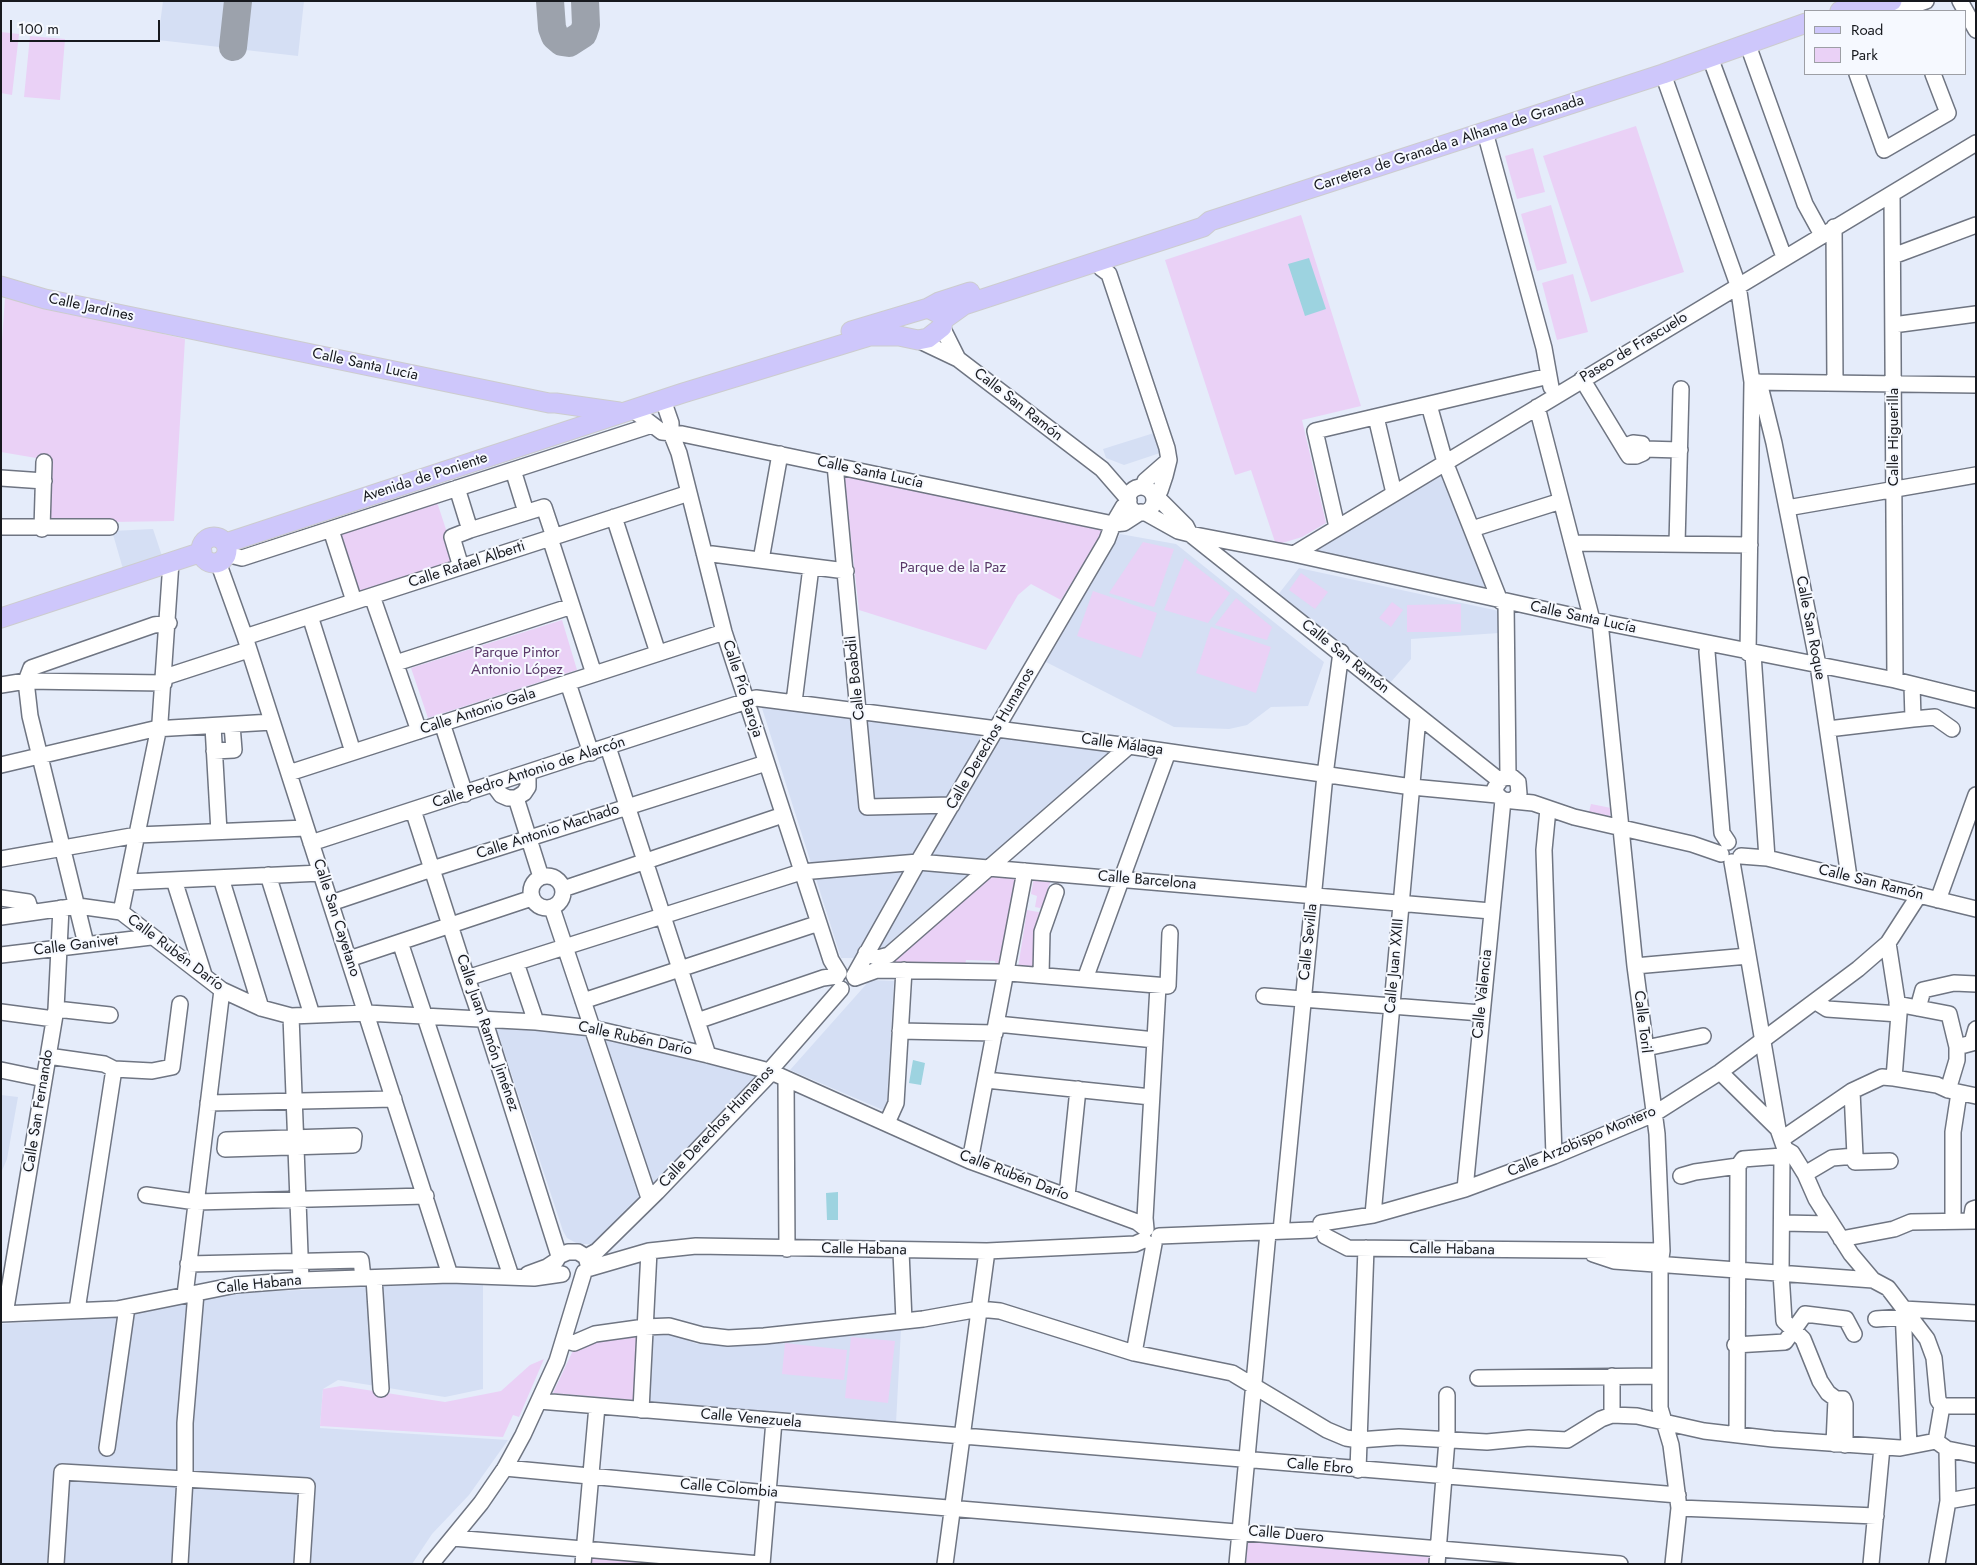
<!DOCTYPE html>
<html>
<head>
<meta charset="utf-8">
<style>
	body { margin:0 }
	#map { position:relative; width:1977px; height:1565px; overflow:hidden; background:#e5ecfa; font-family:Jost,sans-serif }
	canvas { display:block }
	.frame { position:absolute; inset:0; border:2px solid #17191e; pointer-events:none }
	.legend { position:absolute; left:1804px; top:10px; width:162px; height:65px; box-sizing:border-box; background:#f6f9ff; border:1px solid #9d9fa5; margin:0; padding:6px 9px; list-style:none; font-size:15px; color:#17191e }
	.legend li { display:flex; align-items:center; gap:10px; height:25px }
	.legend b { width:25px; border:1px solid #9d9fa5 }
	.scale { position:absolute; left:10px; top:20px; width:150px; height:22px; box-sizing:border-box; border:2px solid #17191e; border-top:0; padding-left:6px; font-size:15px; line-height:18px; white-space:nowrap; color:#17191e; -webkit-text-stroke:4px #f6f9ff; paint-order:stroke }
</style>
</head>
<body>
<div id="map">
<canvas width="1977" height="1565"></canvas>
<div class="frame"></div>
<ul class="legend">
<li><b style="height:6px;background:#cec7fb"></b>Road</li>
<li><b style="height:14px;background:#ead1f6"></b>Park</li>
</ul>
<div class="scale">100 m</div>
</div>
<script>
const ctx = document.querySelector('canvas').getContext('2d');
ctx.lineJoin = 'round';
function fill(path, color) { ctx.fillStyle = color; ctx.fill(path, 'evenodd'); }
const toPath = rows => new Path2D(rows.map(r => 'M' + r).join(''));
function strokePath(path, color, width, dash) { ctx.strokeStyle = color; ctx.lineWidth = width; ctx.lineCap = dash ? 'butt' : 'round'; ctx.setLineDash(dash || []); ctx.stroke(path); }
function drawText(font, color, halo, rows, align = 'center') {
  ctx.font = font + ' Jost,sans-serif'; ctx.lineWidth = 4; ctx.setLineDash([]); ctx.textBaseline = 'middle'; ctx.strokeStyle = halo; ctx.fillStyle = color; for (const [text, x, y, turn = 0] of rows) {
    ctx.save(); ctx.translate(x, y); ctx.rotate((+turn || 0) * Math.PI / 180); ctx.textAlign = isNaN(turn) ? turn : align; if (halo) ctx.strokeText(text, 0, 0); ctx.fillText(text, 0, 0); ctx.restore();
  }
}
fill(toPath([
	[163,1,304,1,298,56,158,40],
	[1154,433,1160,453,1124,465,1106,458,1103,449],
	[1443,472,1488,581,1481,589,1315,552,1314,548],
	[153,529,162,556,123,569,112,531],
	[1120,534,1176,544,1324,662,1308,706,1271,707,1247,725,1229,729,1174,727,1046,662],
	[1299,568,1499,611,1499,633,1411,639,1411,659,1390,683,1277,596],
	[761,705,1112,750,1113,757,886,946,853,958,841,958],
	[870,980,894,981,887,1101,883,1110,790,1070],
	[496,1027,587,1035,757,1076,755,1082,669,1173,657,1179,593,1244,578,1244,567,1238,563,1231],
	[1,1095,18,1097,7,1159,1,1173],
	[451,1283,483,1283,483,1389,445,1397,338,1380,323,1389,320,1428,508,1440,469,1495,432,1534,412,1564,1,1564,1,1324,116,1317,237,1293],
	[901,1329,896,1423,648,1401,652,1336,672,1334,697,1344,760,1344]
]), '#d5dff4');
fill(toPath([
	[1,32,19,34,12,95,1,93],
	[30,36,65,39,60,100,24,97],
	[1636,126,1684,272,1591,302,1543,156],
	[1533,148,1545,192,1517,199,1505,156],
	[1551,205,1567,263,1537,271,1521,214],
	[1301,215,1361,406,1302,420,1326,523,1302,537,1279,544,1275,542,1251,470,1235,475,1165,260],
	[1573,274,1588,332,1557,340,1542,283],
	[5,298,185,339,174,521,50,523,46,517,48,460,1,452,1,354],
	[844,475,1104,531,1061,600,1031,584,1018,595,986,650,859,610],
	[437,502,456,560,357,593,338,535],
	[1143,542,1174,549,1154,607,1109,593],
	[1185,558,1230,593,1208,623,1164,610],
	[1301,573,1328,592,1315,609,1289,590],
	[1093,591,1157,613,1141,658,1077,636],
	[1236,598,1272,627,1267,640,1215,625],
	[1392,602,1403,610,1391,627,1379,618],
	[1461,604,1461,632,1407,632,1407,605],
	[562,620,577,670,428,718,411,668],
	[1211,627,1271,647,1256,693,1196,673],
	[1591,804,1611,808,1610,816,1589,812],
	[995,874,1018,877,1002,966,996,966,995,961,966,960,965,966,885,965],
	[1034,877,1052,879,1047,890,1052,891,1045,909,1035,907,1037,896,1031,894],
	[1027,910,1044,913,1037,969,1018,968],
	[639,1331,635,1400,553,1393,576,1344],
	[851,1337,895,1341,888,1403,845,1398],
	[785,1343,847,1350,844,1380,782,1374],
	[544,1359,519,1417,513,1415,503,1437,320,1426,323,1389,341,1386,445,1402,501,1391,530,1365],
	[1248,1537,1433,1553,1432,1564,1246,1564],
	[591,1555,686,1564,591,1564]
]), '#ead1f6');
fill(toPath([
	[1309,258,1326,309,1305,316,1288,264],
	[913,1060,925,1063,921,1085,909,1083],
	[838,1192,838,1220,827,1220,826,1193]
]), '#9dd3e0');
strokePath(toPath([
	[550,1,552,28,555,36,562,42,569,43,583,34,586,25,585,1],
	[233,47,238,1]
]), '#9ca2ac', 28);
const minor = toPath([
	[1960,1,1976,30],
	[1909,7,1926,1],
	[1885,11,1908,4],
	[1749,48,1805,204,1822,235],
	[1711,60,1784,257],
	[1663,74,1738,285,1752,382,1748,653],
	[1857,74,1884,150,1948,113,1933,74],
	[1485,132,1544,348,1551,387],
	[1892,194,1895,680],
	[1834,227,1835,383],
	[1893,256,1976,225],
	[1099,260,1101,268,1109,274,1167,448,1169,460,1165,476,1160,491,1153,495],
	[1893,325,1976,314],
	[942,327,958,359,1102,469,1129,500],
	[918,340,958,359],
	[1582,379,1627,453,1629,456,1636,456,1643,453,1644,449],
	[1752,382,1976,385],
	[1759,382,1774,443,1818,665,1849,877],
	[663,400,671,423,671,433,679,453,724,632,831,960,839,973],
	[1429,405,1445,462,1500,601],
	[1537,407,1592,620],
	[633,410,662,432,682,434,1113,524,1124,523,1141,512],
	[1376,417,1394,493],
	[1625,449,1628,445,1633,443,1642,444,1644,449,1680,450],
	[835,465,867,807,952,805],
	[513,470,526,512],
	[1,478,44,481],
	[1143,487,1145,481,1169,460],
	'1128 500a13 13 0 1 1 26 0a13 13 0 1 1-26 0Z',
	[457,488,470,530],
	[1154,497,1161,501,1186,526,1190,534,1499,780],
	[1787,508,1976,475],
	[1144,512,1178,531,1190,534,1294,554,1592,620,1895,680,1976,700],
	[614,517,658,653],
	[1,527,110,527],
	[1337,527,1315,431,1549,376],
	[42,529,44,462],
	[1472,529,1561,501],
	[331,530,354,601],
	[550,538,594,674],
	[1573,543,1750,545],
	[1677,544,1681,389],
	[704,553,846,571],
	[226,554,242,558,652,425],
	[1294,554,1976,143],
	[761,560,780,454],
	[218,562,245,637,450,1275],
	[461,567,452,537,470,530,544,507,554,537],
	[372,596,419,731],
	[1506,602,1508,776],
	[310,616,353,752],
	[1600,622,1635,966,1657,1134,1662,1251,1660,1265,1660,1408,1671,1445,1679,1508,1673,1564],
	[245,637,689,493],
	[1708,644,1707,652,1722,833,1728,842],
	[1753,654,1767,858],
	[396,663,572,606],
	[165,677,248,650],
	[568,683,591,753],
	[1,685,26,681,164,683],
	[794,702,811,567],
	[1913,719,1935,717,1952,729],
	[442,723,465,794],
	[213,726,219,832],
	[1828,729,1913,719,1912,685],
	[608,747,708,1055],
	[214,751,234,750,232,725],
	[1,765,154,729,272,722],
	[289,773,724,632],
	[493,784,501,795,508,798,516,798,524,793,528,787,528,773],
	[516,798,541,877],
	[1513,800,1519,794,1518,782,1512,777,1502,778,1495,788,1497,795,1503,800,1533,803,1574,817,1692,844,1721,854],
	[1548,809,1544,850,1554,1156],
	[413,810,467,978,479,1013,484,1019,559,1256],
	[311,843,756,698,1129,746,1412,787,1497,795],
	[1741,856,1767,858,1976,909],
	[1,859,137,835,306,828],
	[1732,862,1778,1129,1785,1149,1782,1156,1781,1273,1784,1321,1803,1339,1820,1381,1828,1393,1836,1399,1843,1399,1845,1404,1845,1445],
	[268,875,312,1015],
	'531 892a16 16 0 1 1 32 0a16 16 0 1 1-32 0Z',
	[221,878,261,1008],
	[174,880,204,975],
	[128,882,321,873],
	[563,889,783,815],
	[1,898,28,902,31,912],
	[1938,900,1976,795],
	[331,903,432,869,766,763],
	[552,908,649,1198],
	[121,912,222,990,261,1008,291,1016,367,1013,536,1022,592,1028,708,1055,769,1071,970,1161,1137,1222,1146,1229],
	[121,912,160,722,171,562],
	[1,917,78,906,121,912],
	[400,942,511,1276],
	[86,944,30,716,26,681,31,668,154,625,169,623],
	[866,953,878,958,889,955,1129,746],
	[1,955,151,937],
	[349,959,532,898],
	[516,963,536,1022],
	[1635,966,1748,956],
	[1041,975,1042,932,1056,892],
	[854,976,918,862,1107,540,1113,524,1123,507,1129,503],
	[467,978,801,872,918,862,1491,911],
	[855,978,877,970,997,972,1168,986,1170,933],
	[1085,979,1168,752],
	[1264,996,1481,1013],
	[583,1001,819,923],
	[1816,1002,1827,1009,1899,1014],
	[1897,1004,1949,1014,1957,1047,1957,1060,1948,1090],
	[1918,1008,1923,990,1954,983,1976,984],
	[56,1009,110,1015],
	[1,1012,54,1019],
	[291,1016,301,1280],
	[697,1021,823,978,837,976],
	[997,1024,1155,1040],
	[900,1031,995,1033],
	[1957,1047,1972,1043,1976,1029],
	[1646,1048,1703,1036],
	[48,1056,104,1064,114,1069,152,1071,172,1067,180,1004],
	[1,1070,44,1079],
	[1720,1072,1778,1129],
	[1894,1078,1937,1085,1948,1090,1976,1096],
	[786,1079,787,1249],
	[986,1080,1151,1097],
	[208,1103,394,1099],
	[887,1123,896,1103,904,970],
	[354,1136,353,1145,225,1149,226,1140,354,1136],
	[1782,1139,1852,1091,1882,1077,1894,1078,1899,1014,1888,943],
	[1785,1149,1792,1153,1805,1174,1816,1199,1851,1254,1873,1280,1888,1288,1927,1339,1934,1358,1938,1400,1942,1406,1936,1441],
	[1855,1156,1855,1162,1890,1161],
	[970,1161,1025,871],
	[1805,1174,1832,1158,1855,1156,1852,1091],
	[1681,1176,1695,1172,1738,1166,1743,1159,1782,1156],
	[1465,1189,1503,800],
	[146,1195,196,1202,426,1196],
	[1067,1196,1078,1089],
	[1373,1215,1418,717],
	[1953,1221,1953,1132,1959,1093],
	[1971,1221,1973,1209,1976,1208],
	[1321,1223,1373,1215,1465,1189,1554,1156,1654,1114,1720,1072,1858,969,1888,943,1919,895],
	[1782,1223,1832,1224],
	[1146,1229,1145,1218,1158,986],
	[1281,1231,1325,775,1341,652],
	[1159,1236,1312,1230],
	[1325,1236,1348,1248,1662,1251],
	[1841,1239,1894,1229,1911,1222,1976,1221],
	[901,1251,904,1321],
	[1593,1254,1614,1261,1873,1280],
	[586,1257,597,1251,657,1192,767,1077,772,1068,841,989],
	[188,1264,361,1260,363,1278],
	[587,1269,649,1251,696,1246,987,1251,1135,1244,1144,1240],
	[528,1274,547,1267,556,1261,559,1256,568,1252,578,1252,586,1257,588,1264],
	[374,1278,381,1389],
	[185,1295,222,990],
	[1903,1309,1909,1446],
	[1903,1309,1976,1313],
	[77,1310,114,1069],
	[1,1314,117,1309,236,1285,301,1280,450,1275,534,1278,562,1274],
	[5,1314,56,1009,61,908],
	[1876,1319,1903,1317],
	[564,1340,574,1343,595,1334,645,1327,669,1326,702,1335,728,1338,764,1336,923,1319,979,1309,1000,1311,1134,1353,1232,1373,1327,1430,1346,1438,1359,1440,1399,1437,1487,1442,1529,1438,1567,1440,1601,1419,1612,1415,1637,1416,1704,1431,1773,1439,1900,1448,1936,1441,1947,1449,1976,1455],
	[1735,1345,1785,1342,1805,1314,1846,1319,1854,1334],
	[1134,1353,1154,1244],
	[1612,1376,1612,1415],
	[1478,1378,1660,1376],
	[539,1401,1678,1495],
	[1942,1406,1976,1406],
	[641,1410,649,1251],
	[1737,1434,1738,1166],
	[1834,1444,1836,1399],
	[107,1448,127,1307],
	[505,1468,768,1493,1620,1564],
	[1358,1470,1366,1248],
	[1948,1501,1976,1496],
	[1679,1508,1876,1516],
	[453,1538,760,1564],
	[56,1564,62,1472,307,1486,302,1564],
	[180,1564,185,1478,185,1423,196,1293],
	[431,1564,481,1503,505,1468,523,1435,557,1361,584,1272],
	[583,1564,597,1406],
	[762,1564,774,1421],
	[945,1564,987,1251],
	[1237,1564,1268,1233],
	[1437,1564,1447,1440,1447,1395],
	[1871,1564,1882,1447],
	[1937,1564,1948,1501,1947,1449]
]);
const major = toPath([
	[1840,11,1870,1],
	[1861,11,1892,1],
	[1,286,45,299,549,403,556,403,619,412],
	[943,320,964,305,1203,227,1210,221,1663,74,1806,23],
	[851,331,928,308,939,302,970,292],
	'201 550a13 13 0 1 1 26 0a13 13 0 1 1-26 0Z',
	[226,543,683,393,870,336,899,336,918,340,928,338,942,327,943,320,940,314,928,308],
	[1,618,202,552]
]);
strokePath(minor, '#6f7582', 18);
strokePath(major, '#ccccce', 21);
strokePath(minor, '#fff', 15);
strokePath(major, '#cec7fb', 19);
drawText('15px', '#17191e', '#f6f9ff', [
	["Carretera de Granada a Alhama de Granada",1449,144,-18],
	["Calle Jardines",91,308,12],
	["Paseo de Frascuelo",1634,348,-31],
	["Calle Santa Lucía",365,365,12],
	["Calle San Ramón",1018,405,38],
	["Calle Higuerilla",1894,437,-90],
	["Calle Santa Lucía",870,473,12],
	["Avenida de Poniente",425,478,-18],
	["Calle Rafael Alberti",467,565,-18],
	["Calle Santa Lucía",1583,618,12],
	["Calle San Roque",1810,628,79],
	["Calle San Ramón",1345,657,39],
	["Calle Boabdil",856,678,-96],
	["Calle Pío Baroja",742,689,72],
	["Calle Antonio Gala",478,712,-18],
	["Calle Derechos Humanos",991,739,-60],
	["Calle Málaga",1122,745,8],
	["Calle Pedro Antonio de Alarcón",529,773,-18],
	["Calle Antonio Machado",548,832,-18],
	["Calle Barcelona",1147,881,5],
	["Calle San Ramón",1871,883,14],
	["Calle San Cayetano",336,918,72],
	["Calle Sevilla",1309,942,-84],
	["Calle Ganivet",76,946,-7],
	["Calle Rubén Darío",175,953,37],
	["Calle Juan XXIII",1395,966,-85],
	["Calle Valencia",1483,994,-84],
	["Calle Toril",1642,1022,83],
	["Calle Juan Ramón Jiménez",487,1033,71],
	["Calle Rubén Darío",635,1039,12],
	["Calle San Fernando",39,1111,-81],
	["Calle Derechos Humanos",717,1127,-47],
	["Calle Arzobispo Montero",1582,1142,-23],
	["Calle Rubén Darío",1014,1176,21],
	["Calle Habana",864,1250,1],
	["Calle Habana",1452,1250,1],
	["Calle Habana",259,1285,-6],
	["Calle Venezuela",751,1419,5],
	["Calle Ebro",1320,1467,5],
	["Calle Colombia",729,1489,5],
	["Calle Duero",1286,1535,5]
]);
drawText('15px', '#593868', '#f6f9ff', [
	["Parque de la Paz",953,568],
	["Parque Pintor",517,653],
	["Antonio López",517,670]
]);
</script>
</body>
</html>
